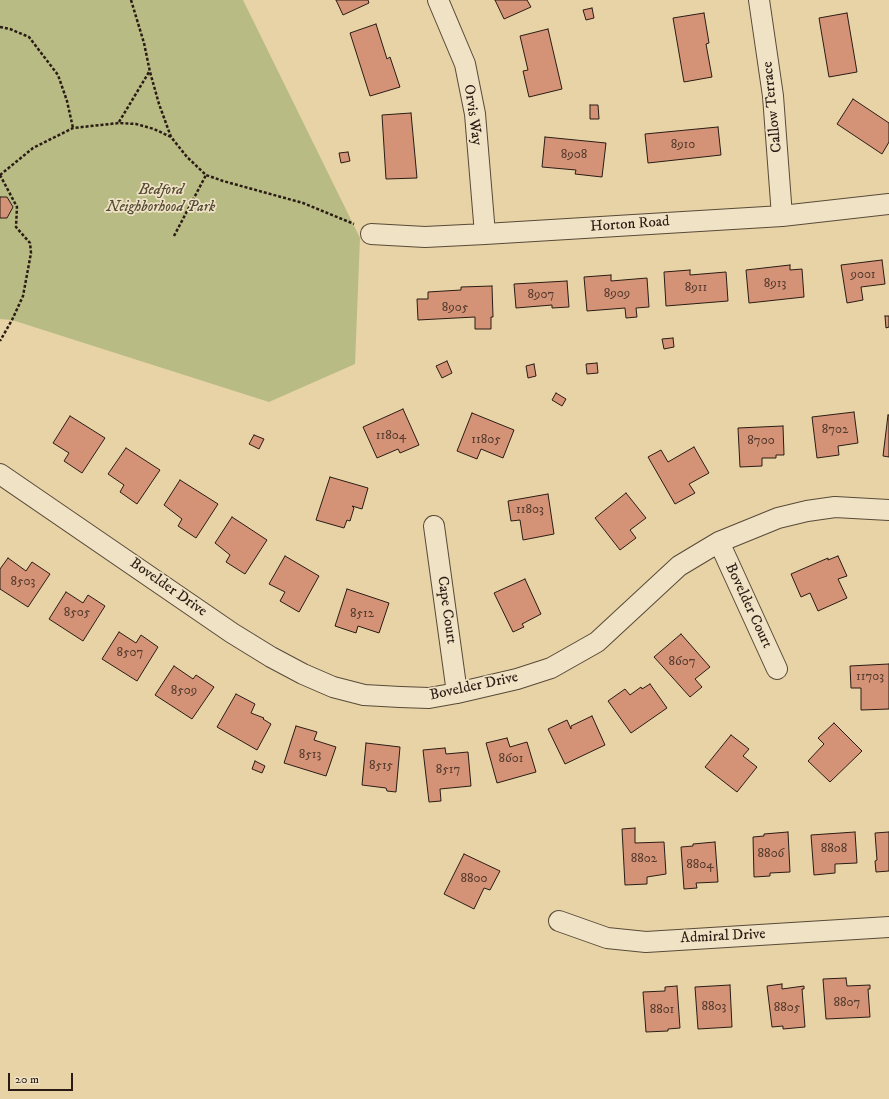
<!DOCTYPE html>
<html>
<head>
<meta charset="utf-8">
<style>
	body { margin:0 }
	#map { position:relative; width:889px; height:1099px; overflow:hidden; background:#e7d3a6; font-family:"IM FELL DW Pica",serif }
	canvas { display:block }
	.scale { position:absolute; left:8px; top:1073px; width:65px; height:18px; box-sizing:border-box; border:2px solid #2a1c14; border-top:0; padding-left:5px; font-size:12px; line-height:14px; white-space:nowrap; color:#2a1c14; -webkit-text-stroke:3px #efe2c5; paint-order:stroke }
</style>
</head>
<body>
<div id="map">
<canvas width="889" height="1099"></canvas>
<div class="scale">20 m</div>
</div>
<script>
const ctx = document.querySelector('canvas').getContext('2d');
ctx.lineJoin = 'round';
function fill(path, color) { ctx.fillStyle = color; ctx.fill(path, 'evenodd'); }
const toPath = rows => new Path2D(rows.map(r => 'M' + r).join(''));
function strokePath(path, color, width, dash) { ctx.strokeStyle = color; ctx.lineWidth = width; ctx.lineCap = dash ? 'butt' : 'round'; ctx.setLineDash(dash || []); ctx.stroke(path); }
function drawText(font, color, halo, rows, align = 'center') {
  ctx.font = font + ' "IM FELL DW Pica",serif'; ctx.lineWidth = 3.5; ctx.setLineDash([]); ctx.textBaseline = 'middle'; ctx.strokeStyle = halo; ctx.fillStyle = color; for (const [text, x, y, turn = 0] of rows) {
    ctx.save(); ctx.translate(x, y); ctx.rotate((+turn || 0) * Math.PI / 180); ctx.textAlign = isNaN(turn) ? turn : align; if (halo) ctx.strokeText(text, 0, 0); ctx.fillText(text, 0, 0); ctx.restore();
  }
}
fill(toPath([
	[0,0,243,0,360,238,355,364,269,402,12,320,0,319]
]), '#b8bb84');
const building = toPath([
	[336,0,368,0,369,3,343,15,336,0],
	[495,0,527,0,531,7,504,19,495,0],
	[592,8,594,18,586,20,583,10,592,8],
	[704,13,709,43,706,44,712,77,684,82,673,18,704,13],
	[847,13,857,72,829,77,819,18,847,13],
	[376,24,387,59,390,57,400,87,370,96,350,33,376,24],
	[548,29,562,89,529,97,523,71,528,70,520,36,548,29],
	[853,99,889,123,889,142,882,154,837,124,853,99],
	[590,105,598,105,599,119,590,119,590,105],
	[411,113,417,178,386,179,382,115,411,113],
	[718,127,721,155,648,163,645,134,718,127],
	[545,137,606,143,602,177,575,174,576,170,542,167,545,137],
	[348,152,350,161,341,163,339,153,348,152],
	[0,197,7,197,13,207,7,218,0,218,0,197],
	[882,260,885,284,861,287,863,300,847,303,841,265,882,260],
	[790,265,790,270,802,269,804,297,749,303,746,270,790,265],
	[690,270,690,275,726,272,728,301,666,306,664,272,690,270],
	[611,275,611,281,647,278,649,307,636,308,637,317,626,318,625,308,587,311,584,277,611,275],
	[567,281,569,307,552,308,552,305,516,308,514,284,567,281],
	[492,286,493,317,491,317,491,329,475,329,475,317,418,320,417,299,428,299,428,292,461,290,461,287,492,286],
	[885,316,889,316,889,327,886,328,885,316],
	[673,338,674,347,664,349,662,339,673,338],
	[447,361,452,373,442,378,436,366,447,361],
	[597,363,598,373,587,374,586,364,597,363],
	[534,364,536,376,528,378,526,366,534,364],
	[556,393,566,399,562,406,552,400,556,393],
	[403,409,419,445,400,453,398,449,377,458,363,427,403,409],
	[854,412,858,443,838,446,839,455,817,458,812,417,854,412],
	[472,413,514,430,503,458,481,449,477,459,457,451,472,413],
	[888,415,889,415,889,457,883,456,888,415],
	[70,416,105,438,82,473,64,461,69,453,53,443,70,416],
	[783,426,784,455,776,455,776,458,762,458,762,466,740,467,738,428,783,426],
	[254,435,264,439,259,449,249,444,254,435],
	[694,447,709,473,689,484,695,493,675,504,648,457,661,450,668,462,694,447],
	[126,448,160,470,137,504,120,492,124,485,108,474,126,448],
	[330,477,368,488,362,509,352,506,354,508,350,521,347,520,344,528,316,520,330,477],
	[180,480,218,504,196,538,178,526,182,519,164,505,180,480],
	[626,493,646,518,630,530,636,538,620,550,595,518,626,493],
	[548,494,554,534,523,540,520,520,511,521,508,501,548,494],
	[232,517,267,540,245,574,226,562,230,555,215,543,232,517],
	[285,556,319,576,299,612,280,601,285,592,269,584,285,556],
	[838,556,847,576,838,579,847,598,818,611,810,593,801,597,791,574,828,558,828,560,838,556],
	[8,558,26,571,32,562,50,574,28,607,0,589,0,569,8,558],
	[525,579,541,614,522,624,524,627,513,632,494,593,525,579],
	[347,589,389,603,379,633,358,626,356,633,335,626,347,589],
	[66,592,83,603,88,595,105,606,83,641,49,619,66,592],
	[119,632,136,643,141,635,158,647,137,681,102,659,119,632],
	[681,634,710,667,695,679,702,687,690,697,654,657,681,634],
	[889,664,889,709,861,710,861,688,851,688,850,666,889,664],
	[174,666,193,679,196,675,214,687,192,719,155,695,174,666],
	[650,684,667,708,631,733,608,701,625,689,630,695,641,687,642,689,650,684],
	[236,694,255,704,251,713,264,718,263,719,271,724,257,750,217,727,236,694],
	[592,716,605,745,565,764,548,729,567,720,571,729,571,726,592,716],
	[834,723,862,751,830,782,808,761,824,744,818,738,834,723],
	[296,726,317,732,314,740,336,747,326,776,284,763,296,726],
	[731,735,749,749,743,756,757,767,737,792,705,767,731,735],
	[507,738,510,747,527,742,536,772,497,783,486,743,507,738],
	[366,743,400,747,396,792,387,791,386,788,362,785,366,743],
	[445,748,446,754,468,752,471,786,440,789,441,801,429,802,423,750,445,748],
	[255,761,265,766,262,773,252,769,255,761],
	[635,828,635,843,664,842,666,874,647,877,647,884,625,885,622,829,635,828],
	[788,832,790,872,770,873,770,876,754,877,753,837,764,836,764,834,788,832],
	[855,832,857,863,835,864,835,873,814,875,811,835,855,832],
	[889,832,889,871,876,872,875,861,877,860,875,833,889,832],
	[715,842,718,882,696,883,697,888,684,889,681,847,693,846,693,844,715,842],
	[464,854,500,871,490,890,484,888,474,909,444,894,464,854],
	[846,978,847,986,870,985,870,989,868,989,870,1017,826,1019,823,979,846,978],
	[782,984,782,989,804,986,804,989,802,989,805,1027,783,1029,783,1026,772,1027,767,986,782,984],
	[730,985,732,1027,698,1029,695,987,730,985],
	[677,986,680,1028,668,1029,668,1031,646,1032,643,992,665,991,665,987,677,986]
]);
fill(building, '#d49377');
strokePath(building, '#2a1c14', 1);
const minor = toPath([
	[438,0,465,64,475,114,485,234],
	[759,0,773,96,782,216],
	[371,234,425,237,485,234,782,216,889,204],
	[0,474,232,633,271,657,303,674,333,687,364,695,400,697,429,698,457,693,517,679,551,668,597,642,679,566,719,542,778,518,807,511,835,507,889,510],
	[434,526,457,693],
	[719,542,777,669],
	[559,921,607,938,646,942,889,927]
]);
strokePath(minor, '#594a38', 22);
strokePath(toPath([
	[131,0,144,43,150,72,159,104,171,137,187,157,206,175,223,181,303,203,354,224],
	[0,27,10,29,29,37,58,75,67,101,73,128],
	[119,122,149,72],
	[0,175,33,148,73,128,119,123,136,124,154,129,171,137],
	[0,175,17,207,16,227,30,243,31,253,23,296,12,320,0,341],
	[174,236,206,175]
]), '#2a1c14', 2.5, [3, 2]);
strokePath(minor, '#efe2c5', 20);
drawText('13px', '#543a2d', null, [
	["8910",683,145],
	["8908",574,155],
	["9001",863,275],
	["8913",775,284],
	["8911",696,288],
	["8909",617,294],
	["8907",541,295],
	["8905",455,308],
	["8702",835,430],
	["11804",391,436],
	["11805",486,440],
	["8700",761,441],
	["11803",530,510],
	["8503",23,582],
	["8505",77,613],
	["8512",362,614],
	["8507",130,653],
	["8607",682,662],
	["11703",870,677],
	["8509",184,691],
	["8513",310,755],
	["8601",511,759],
	["8515",381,766],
	["8517",448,770],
	["8808",834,849],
	["8806",771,854],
	["8802",644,859],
	["8804",700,865],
	["8800",474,879],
	["8807",847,1003],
	["8803",714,1007],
	["8805",787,1008],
	["8801",662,1010]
]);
drawText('15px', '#2a1c14', '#efe2c5', [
	["Callow Terrace",773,107,-96],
	["Orvis Way",472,115,82],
	["Horton Road",630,225,-4],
	["Bovelder Drive",168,588,35],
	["Bovelder Court",748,606,65],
	["Cape Court",446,610,82],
	["Bovelder Drive",474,687,-12],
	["Admiral Drive",723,937,-3]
]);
drawText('italic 15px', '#554c36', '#efe2c5', [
	["Bedford",161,191],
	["Neighborhood Park",161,208]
]);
</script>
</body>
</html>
